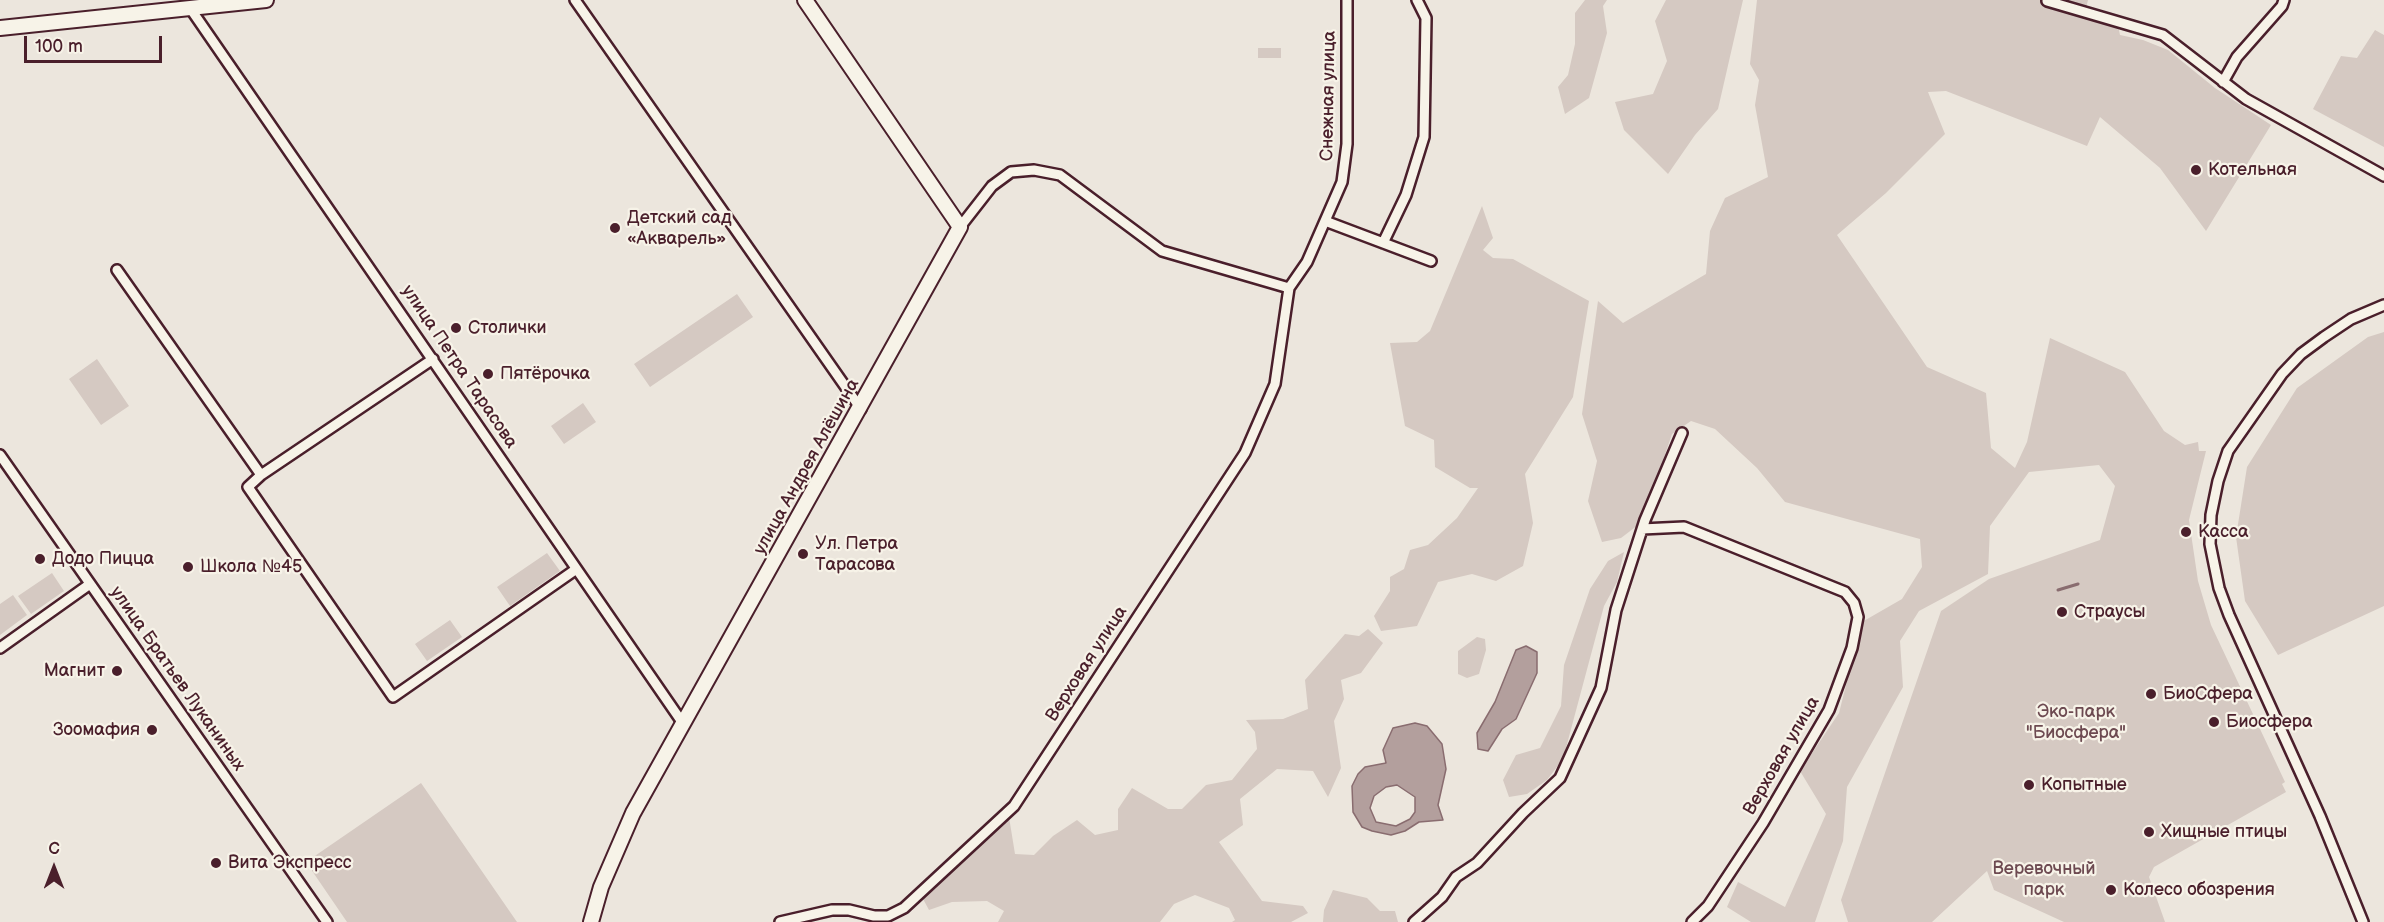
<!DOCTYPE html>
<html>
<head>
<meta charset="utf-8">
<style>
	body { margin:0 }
	#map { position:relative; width:2384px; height:922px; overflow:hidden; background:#ece6dd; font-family:"Balsamiq Sans",sans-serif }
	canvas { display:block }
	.north { position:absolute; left:24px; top:838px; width:60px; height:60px; -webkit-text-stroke:4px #f7f3e8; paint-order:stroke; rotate:0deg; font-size:16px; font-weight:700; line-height:24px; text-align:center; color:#4a1f2b }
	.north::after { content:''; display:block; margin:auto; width:21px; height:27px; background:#4a1f2b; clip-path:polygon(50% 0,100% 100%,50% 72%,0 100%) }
	.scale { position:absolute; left:24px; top:36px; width:138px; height:27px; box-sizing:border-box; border:3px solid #4a1f2b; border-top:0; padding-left:8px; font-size:18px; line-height:21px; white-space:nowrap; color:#4a1f2b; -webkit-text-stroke:4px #f7f3e8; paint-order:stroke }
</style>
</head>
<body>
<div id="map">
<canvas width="2384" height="922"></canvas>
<div class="north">С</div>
<div class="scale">100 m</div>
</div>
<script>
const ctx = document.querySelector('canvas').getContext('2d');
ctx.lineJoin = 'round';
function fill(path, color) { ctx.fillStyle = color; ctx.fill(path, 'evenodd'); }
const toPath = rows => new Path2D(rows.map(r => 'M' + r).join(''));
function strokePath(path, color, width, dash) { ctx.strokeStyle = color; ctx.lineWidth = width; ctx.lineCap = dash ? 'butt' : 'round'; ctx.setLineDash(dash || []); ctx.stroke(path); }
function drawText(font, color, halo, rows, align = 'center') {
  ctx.font = font + ' "Balsamiq Sans",sans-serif'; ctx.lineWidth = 4.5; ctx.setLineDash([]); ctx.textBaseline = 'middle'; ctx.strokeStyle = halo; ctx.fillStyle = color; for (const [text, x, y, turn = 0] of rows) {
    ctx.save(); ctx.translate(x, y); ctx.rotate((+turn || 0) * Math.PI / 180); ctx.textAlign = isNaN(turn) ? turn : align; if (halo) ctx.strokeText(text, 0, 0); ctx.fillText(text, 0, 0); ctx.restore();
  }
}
fill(toPath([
	[1585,0,1607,0,1603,6,1607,33,1589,98,1565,114,1558,87,1568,75,1575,44,1575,13],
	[1666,0,1743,0,1718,109,1695,135,1668,174,1624,130,1615,102,1653,94,1667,61,1655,21],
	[1757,0,2088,0,2084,16,2118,26,2120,35,2143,40,2168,50,2215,88,2271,125,2206,231,2160,168,2100,117,2087,146,1946,91,1928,92,1945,134,1886,193,1837,235,1927,367,1986,393,1991,448,2015,468,2027,442,2050,338,2125,372,2164,431,2185,445,2198,442,2199,451,2206,451,2189,520,2198,581,2211,625,2285,782,2282,784,2286,792,2154,867,2149,877,2165,922,2064,922,1994,890,1987,871,1932,922,1848,922,1841,900,1941,611,1989,579,2100,540,2115,486,2099,465,2029,472,1990,526,1988,574,1919,611,1900,641,1903,687,1847,787,1843,841,1815,922,1751,922,1727,907,1738,882,1785,907,1826,814,1800,771,1839,713,1862,622,1902,599,1922,567,1920,539,1785,502,1757,468,1715,429,1691,421,1672,434,1642,522,1621,538,1602,542,1588,501,1597,461,1582,414,1598,301,1623,323,1706,274,1710,231,1725,198,1768,177,1755,105,1759,80,1750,64],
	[2375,30,2384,35,2384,147,2313,109,2341,56,2357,58],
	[1258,48,1281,48,1281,58,1258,58],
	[1482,206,1493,238,1483,250,1493,258,1513,259,1589,301,1573,397,1525,474,1533,523,1523,566,1496,581,1472,574,1438,582,1417,626,1381,631,1374,616,1390,591,1390,577,1404,569,1410,550,1428,545,1457,518,1478,488,1470,488,1435,467,1434,440,1405,426,1390,343,1417,342,1430,331],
	[737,294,753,317,650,387,634,364],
	[2384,332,2384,606,2278,655,2245,601,2236,537,2247,467,2297,388,2368,337],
	[97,359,129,406,101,425,69,379],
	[583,403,596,422,564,444,551,426],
	[1624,552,1617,582,1604,606,1563,759,1547,780,1527,794,1509,797,1503,780,1516,755,1540,748,1561,706,1564,665,1590,589,1608,561],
	[547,553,560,571,510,606,497,587],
	[52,573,64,591,31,614,18,596],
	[13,595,27,615,0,635,0,604],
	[450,620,462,637,427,661,415,644],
	[1368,629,1383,643,1361,673,1341,680,1344,699,1334,721,1341,768,1328,797,1313,771,1277,769,1240,799,1243,825,1219,842,1262,901,1303,906,1308,913,1291,922,1232,922,1235,920,1229,908,1195,895,1174,904,1160,922,998,922,1004,911,987,901,952,902,929,910,922,897,1009,817,1015,854,1034,855,1053,836,1077,820,1095,835,1118,830,1118,809,1132,788,1168,809,1182,809,1206,785,1232,780,1257,749,1255,732,1246,720,1283,719,1308,709,1305,680,1345,634,1359,636],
	[1477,637,1485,639,1486,650,1479,674,1467,678,1458,674,1458,651],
	[421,783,517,922,347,922,306,862],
	[1333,890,1367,898,1380,911,1395,911,1398,922,1323,922,1324,910]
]), '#d5c9c2');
const water = toPath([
	[1526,646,1537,652,1537,673,1516,719,1502,729,1488,751,1478,749,1477,733,1495,702,1516,650,1526,646],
	[1415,723,1427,726,1442,744,1446,769,1438,805,1443,820,1419,822,1405,831,1391,835,1372,831,1362,827,1353,812,1352,786,1358,774,1365,767,1386,763,1383,750,1393,728,1415,723],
	[1397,785,1415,797,1415,812,1410,819,1396,826,1376,822,1370,808,1374,796,1386,787,1397,785]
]);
fill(water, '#b39f9d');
strokePath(water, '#896c6f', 1.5);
strokePath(toPath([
	[2058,590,2078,584]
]), '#896c6f', 3);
const street = toPath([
	[575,0,861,409],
	[2047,1,2163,35,2246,99,2384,176],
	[190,8,682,722],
	[2223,82,2237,57,2282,6,2284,0],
	[1325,221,1431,261],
	[960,227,992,186,1011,172,1034,170,1060,175,1162,251,1289,288],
	[1383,243,1406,195,1424,137,1426,18,1417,0],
	[117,270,261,475],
	[433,359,261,475,248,487,393,697,575,570],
	[0,455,327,922],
	[1642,529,1684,527,1845,592,1854,603,1858,617,1852,648,1829,710,1763,823,1708,906,1692,922],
	[0,648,90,584],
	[780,922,832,910,849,910,874,916,888,916,904,908,1014,806,1245,453,1275,384,1289,288,1307,262,1342,182,1347,144,1347,0],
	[1414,922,1442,897,1456,877,1477,863,1523,813,1560,778,1601,688,1616,610,1645,520,1682,433],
	[2363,922,2320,816,2229,615,2219,588,2210,544,2211,515,2218,481,2228,451,2282,374,2301,354,2324,337,2351,319,2384,305]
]);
const secondary = toPath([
	[0,28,266,0],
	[591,922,601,887,633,813,960,227,805,0]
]);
strokePath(street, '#4a1f2b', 14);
strokePath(secondary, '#4a1f2b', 18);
strokePath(street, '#f7f3e8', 9);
strokePath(secondary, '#f7f3e8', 14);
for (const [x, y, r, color] of [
	[2196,170,6,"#4a1f2b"],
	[615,228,6,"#4a1f2b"],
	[456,328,6,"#4a1f2b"],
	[488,374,6,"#4a1f2b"],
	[2186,532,6,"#4a1f2b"],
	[803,554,6,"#4a1f2b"],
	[40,559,6,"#4a1f2b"],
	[188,567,6,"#4a1f2b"],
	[2062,612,6,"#4a1f2b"],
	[117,671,6,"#4a1f2b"],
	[2151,694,6,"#4a1f2b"],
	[2214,722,6,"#4a1f2b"],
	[152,730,6,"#4a1f2b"],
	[2029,785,6,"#4a1f2b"],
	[2149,832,6,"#4a1f2b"],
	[216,863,6,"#4a1f2b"],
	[2111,890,6,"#4a1f2b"]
]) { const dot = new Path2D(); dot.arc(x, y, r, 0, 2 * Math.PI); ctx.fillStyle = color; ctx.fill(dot); strokePath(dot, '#f7f3e8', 2); }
drawText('18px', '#4a1f2b', '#f7f3e8', [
	["Снежная улица",1329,96,-89],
	["улица Петра Тарасова",459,367,56],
	["улица Андрея Алёшина",807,467,-61],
	["Верховая улица",1087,664,-57],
	["улица Братьев Луканиных",177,679,55],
	["Верховая улица",1782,756,-60]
]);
drawText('18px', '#4a1f2b', '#f7f3e8', [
	["Котельная",2208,170],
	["Детский сад",627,218],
	["«Акварель»",627,239],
	["Столички",468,328],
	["Пятёрочка",500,374],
	["Касса",2198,532],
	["Ул. Петра",815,544],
	["Тарасова",815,565],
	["Додо Пицца",52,559],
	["Школа №45",200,567],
	["Страусы",2074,612],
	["Магнит",105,671,"right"],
	["БиоСфера",2163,694],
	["Биосфера",2226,722],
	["Зоомафия",140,730,"right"],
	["Копытные",2041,785],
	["Хищные птицы",2161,832],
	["Вита Экспресс",228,863],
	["Колесо обозрения",2123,890]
], 'left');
drawText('18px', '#6d4a51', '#f7f3e8', [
	["Эко-парк",2076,712],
	["\"Биосфера\"",2076,733],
	["Веревочный",2044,869],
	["парк",2044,890]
]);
</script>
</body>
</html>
